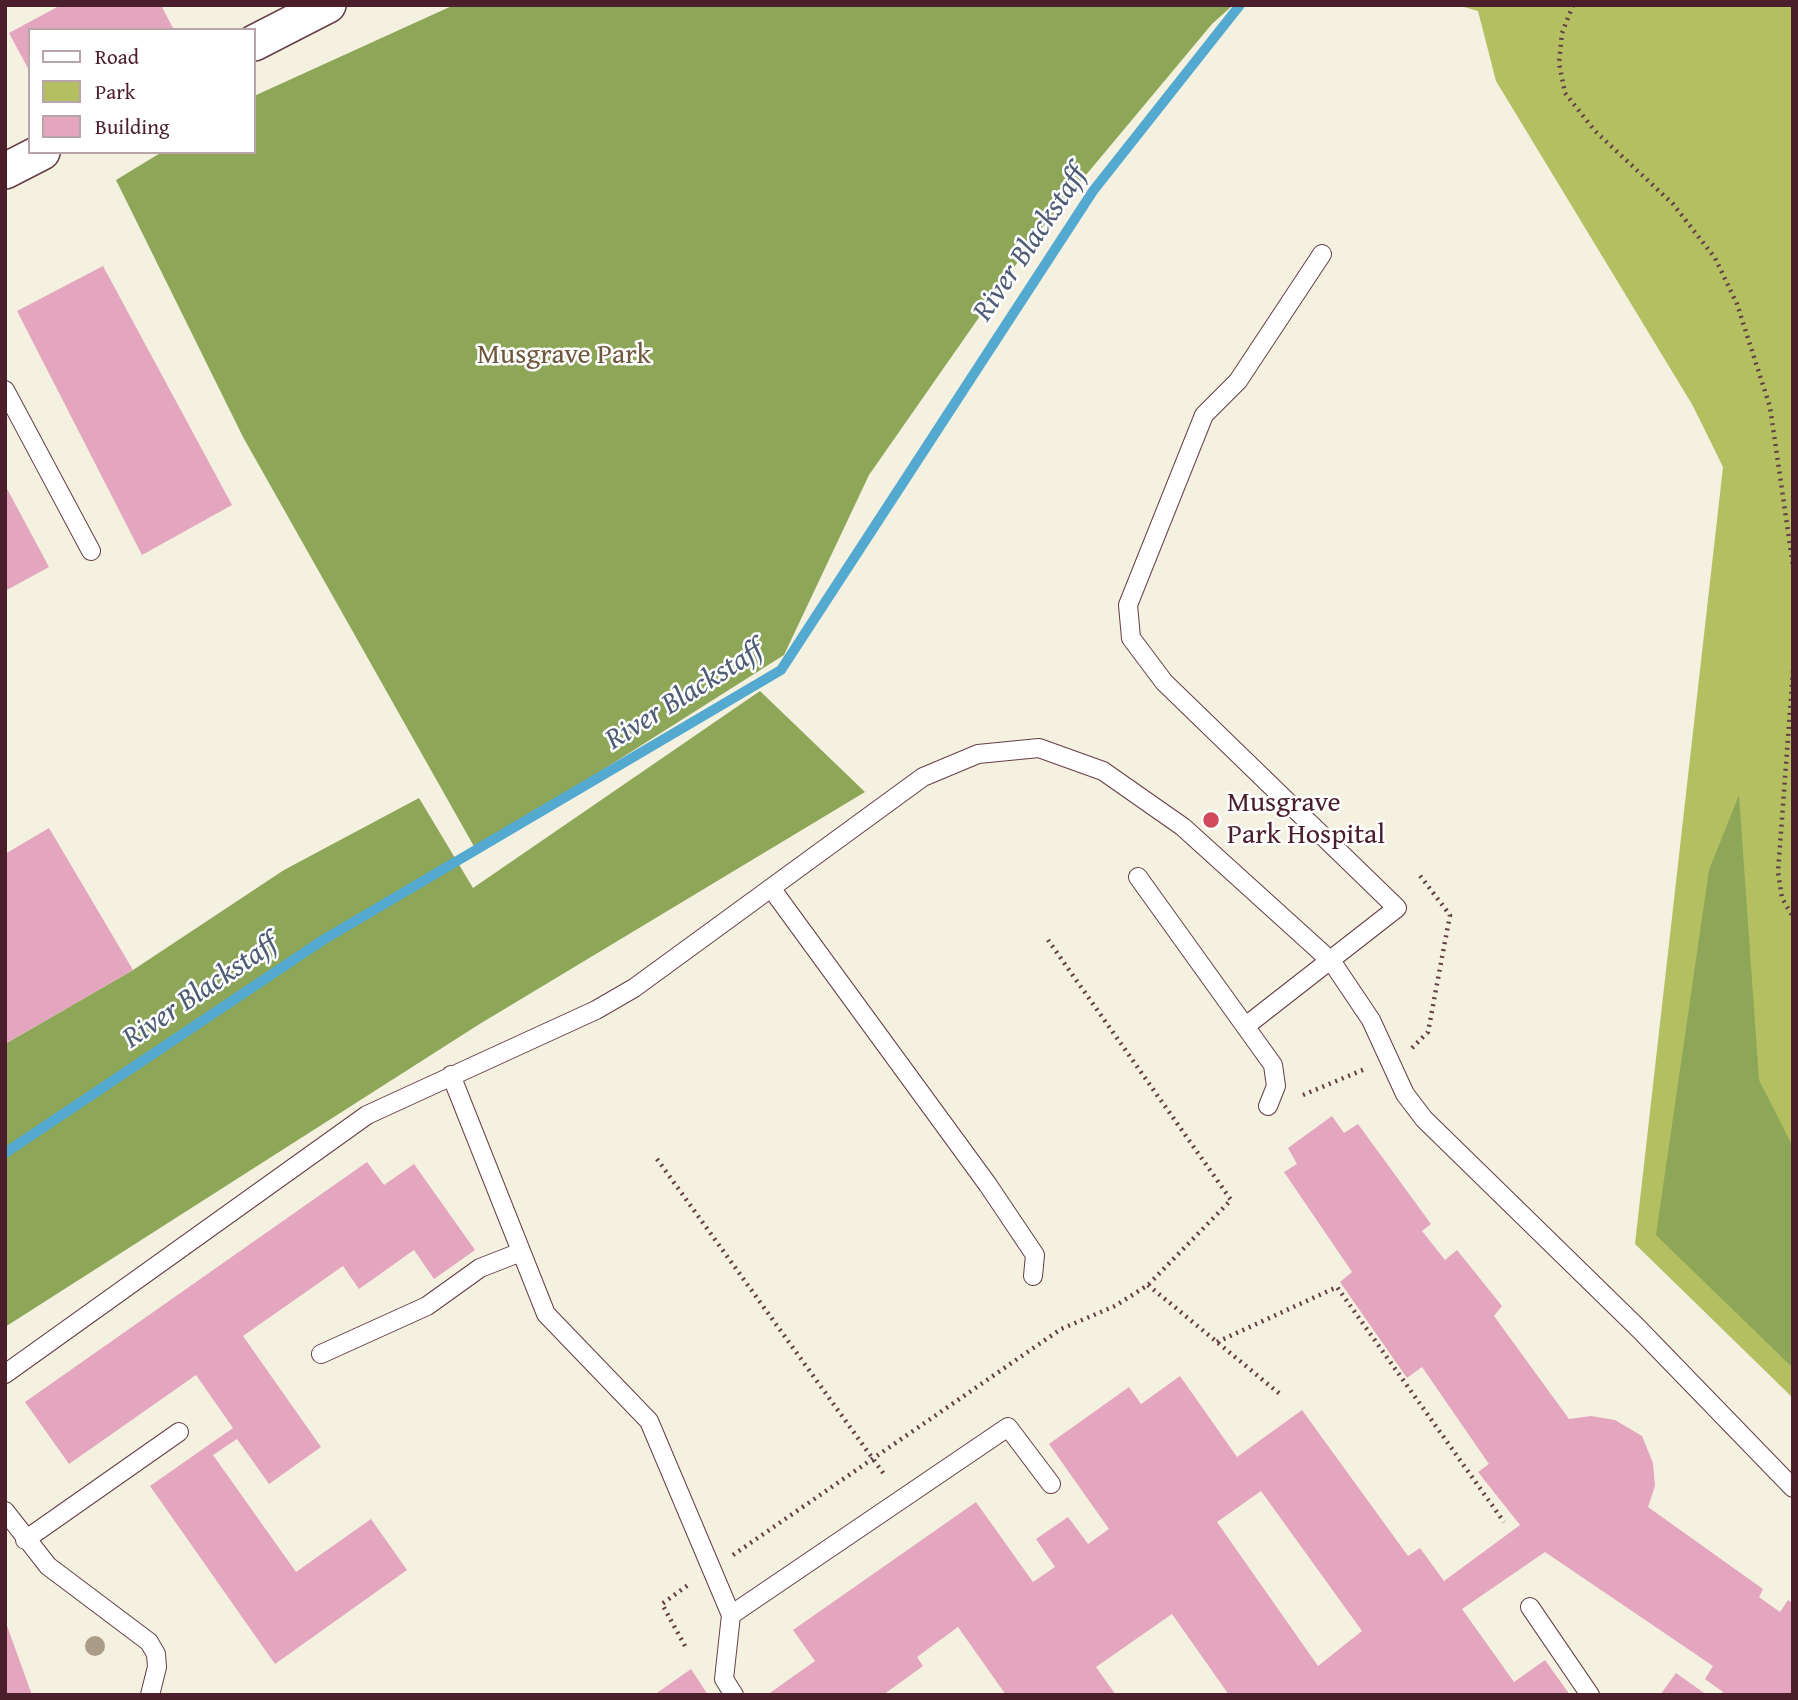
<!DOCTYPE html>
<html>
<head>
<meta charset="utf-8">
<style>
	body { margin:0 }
	#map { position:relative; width:1798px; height:1700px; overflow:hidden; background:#f5f1e1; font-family:"Gentium Book Plus",serif }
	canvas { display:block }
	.frame { position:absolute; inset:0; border:7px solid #4a1f2b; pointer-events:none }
	.legend { position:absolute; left:28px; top:28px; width:228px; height:126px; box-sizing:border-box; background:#fff; border:2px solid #b7a5aa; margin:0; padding:9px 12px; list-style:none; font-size:21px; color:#4a1f2b }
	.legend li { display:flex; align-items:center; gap:14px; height:35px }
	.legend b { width:35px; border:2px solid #b7a5aa }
</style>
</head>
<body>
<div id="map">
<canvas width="1798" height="1700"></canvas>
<div class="frame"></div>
<ul class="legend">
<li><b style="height:9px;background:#fff"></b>Road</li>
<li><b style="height:19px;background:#b3bf61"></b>Park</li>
<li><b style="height:19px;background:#e3a6be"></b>Building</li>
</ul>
</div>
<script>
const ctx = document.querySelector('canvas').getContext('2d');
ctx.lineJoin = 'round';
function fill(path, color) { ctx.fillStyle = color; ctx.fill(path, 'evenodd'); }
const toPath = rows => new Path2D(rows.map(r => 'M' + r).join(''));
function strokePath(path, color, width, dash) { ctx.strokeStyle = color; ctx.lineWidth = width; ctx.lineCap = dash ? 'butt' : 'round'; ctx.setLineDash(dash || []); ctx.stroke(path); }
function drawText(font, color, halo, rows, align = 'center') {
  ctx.font = font + ' "Gentium Book Plus",serif'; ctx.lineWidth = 5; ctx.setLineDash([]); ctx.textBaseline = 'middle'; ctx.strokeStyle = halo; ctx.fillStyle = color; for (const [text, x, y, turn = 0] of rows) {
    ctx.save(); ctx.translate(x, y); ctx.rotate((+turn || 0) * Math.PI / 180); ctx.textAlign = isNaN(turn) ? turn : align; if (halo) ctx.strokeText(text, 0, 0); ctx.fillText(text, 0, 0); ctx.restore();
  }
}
fill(toPath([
	[1457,5,1793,5,1793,1398,1635,1244,1723,467,1693,406,1496,81,1478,11]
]), '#b3bf61');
fill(toPath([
	[454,5,1233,5,1212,24,1040,230,869,475,784,655,476,850,243,437,116,180,162,152,254,152,254,96],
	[760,691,865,792,478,1025,5,1327,5,1044,133,970,284,870,419,798,473,888],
	[1739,795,1759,1080,1793,1147,1793,1368,1656,1235,1709,870]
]), '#8ea657');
strokePath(toPath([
	[5,1153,323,940,781,670,1093,191,1240,5]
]), '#53a9cf', 10);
fill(toPath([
	[61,5,161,5,174,30,30,30,30,72,9,33],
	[103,266,232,505,142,555,17,311],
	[5,485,49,567,5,591],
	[49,828,133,970,5,1044,5,854],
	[1332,1116,1344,1133,1358,1124,1431,1224,1422,1231,1445,1260,1457,1250,1502,1306,1494,1316,1569,1419,1591,1416,1615,1420,1642,1436,1653,1463,1655,1486,1648,1507,1763,1589,1759,1597,1780,1612,1788,1600,1793,1603,1793,1695,1721,1695,1723,1692,1705,1679,1713,1666,1545,1552,1462,1609,1514,1682,1545,1660,1570,1695,1229,1695,1172,1614,1096,1667,1116,1695,1006,1695,958,1627,917,1657,923,1666,883,1695,767,1695,815,1661,793,1630,976,1502,1033,1582,1055,1567,1036,1539,1068,1517,1088,1544,1109,1529,1049,1444,1129,1387,1141,1404,1180,1376,1237,1457,1302,1410,1408,1556,1420,1548,1444,1581,1520,1525,1478,1472,1489,1464,1422,1367,1407,1378,1340,1282,1352,1272,1284,1172,1297,1164,1288,1148],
	[1261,1491,1362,1631,1318,1666,1217,1522],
	[367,1162,384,1185,414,1164,475,1250,434,1279,414,1250,359,1289,343,1266,243,1336,321,1447,269,1484,237,1439,213,1455,296,1572,371,1519,407,1570,275,1664,150,1486,233,1428,196,1375,69,1464,25,1402],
	[6,1623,32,1695,5,1695],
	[691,1669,708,1695,654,1695],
	[1676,1673,1707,1695,1660,1695]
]), '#e3a6be');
const service = toPath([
	[5,390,91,551],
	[1138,877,1273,1065,1276,1086,1268,1106],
	[771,888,988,1185,1035,1255,1033,1276],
	[1247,1025,1397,908,1164,682,1131,638,1128,605,1204,415,1238,381,1322,254],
	[451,1075,546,1314,649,1421,731,1615,724,1679,734,1695],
	[321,1354,427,1306,480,1268,521,1252],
	[5,1374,367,1115,596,1010,634,988,923,777,978,754,1039,748,1103,771,1183,827,1332,962,1371,1020,1405,1094,1424,1119,1638,1328,1793,1488],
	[5,1511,48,1566,149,1642,156,1654,157,1667,150,1695],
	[25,1540,179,1432],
	[1530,1607,1590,1695],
	[731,1615,1008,1427,1051,1484]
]);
const minor = toPath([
	[254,43,328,5],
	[5,171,42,152]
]);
strokePath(service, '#643e46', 20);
strokePath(minor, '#643e46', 38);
strokePath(toPath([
	[1573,5,1562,33,1559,63,1565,93,1595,131,1673,204,1715,258,1737,304,1770,407,1793,566],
	[1793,671,1778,872,1782,898,1793,917],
	[1412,1048,1428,1032,1450,915,1418,873],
	[1303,1095,1365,1069],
	[657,1159,886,1477],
	[1148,1285,1281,1395],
	[1217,1342,1337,1287,1504,1522],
	[733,1555,1061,1329,1115,1306,1148,1285,1231,1200,1048,940],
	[685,1646,662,1604,688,1585]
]), '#643e46', 4.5, [2, 5]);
strokePath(service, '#fff', 18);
strokePath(minor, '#fff', 35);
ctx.fillStyle = '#ab9c87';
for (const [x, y] of [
	[95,1646]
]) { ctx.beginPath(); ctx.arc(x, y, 10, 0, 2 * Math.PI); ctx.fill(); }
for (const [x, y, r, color] of [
	[1211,820,9,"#d1495b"]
]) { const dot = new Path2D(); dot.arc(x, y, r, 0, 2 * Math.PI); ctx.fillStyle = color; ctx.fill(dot); strokePath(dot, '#fff', 2.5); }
drawText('28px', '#6f573e', '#fff', [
	["Musgrave Park",564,356]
]);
drawText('28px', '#4a1f2b', '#fff', [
	["Musgrave",1227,804],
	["Park Hospital",1227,836]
], 'left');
drawText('italic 30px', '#4e5d75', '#fff', [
	["River Blackstaff",1031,244,-56],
	["River Blackstaff",685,696,-32],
	["River Blackstaff",201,992,-34]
]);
</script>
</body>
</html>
